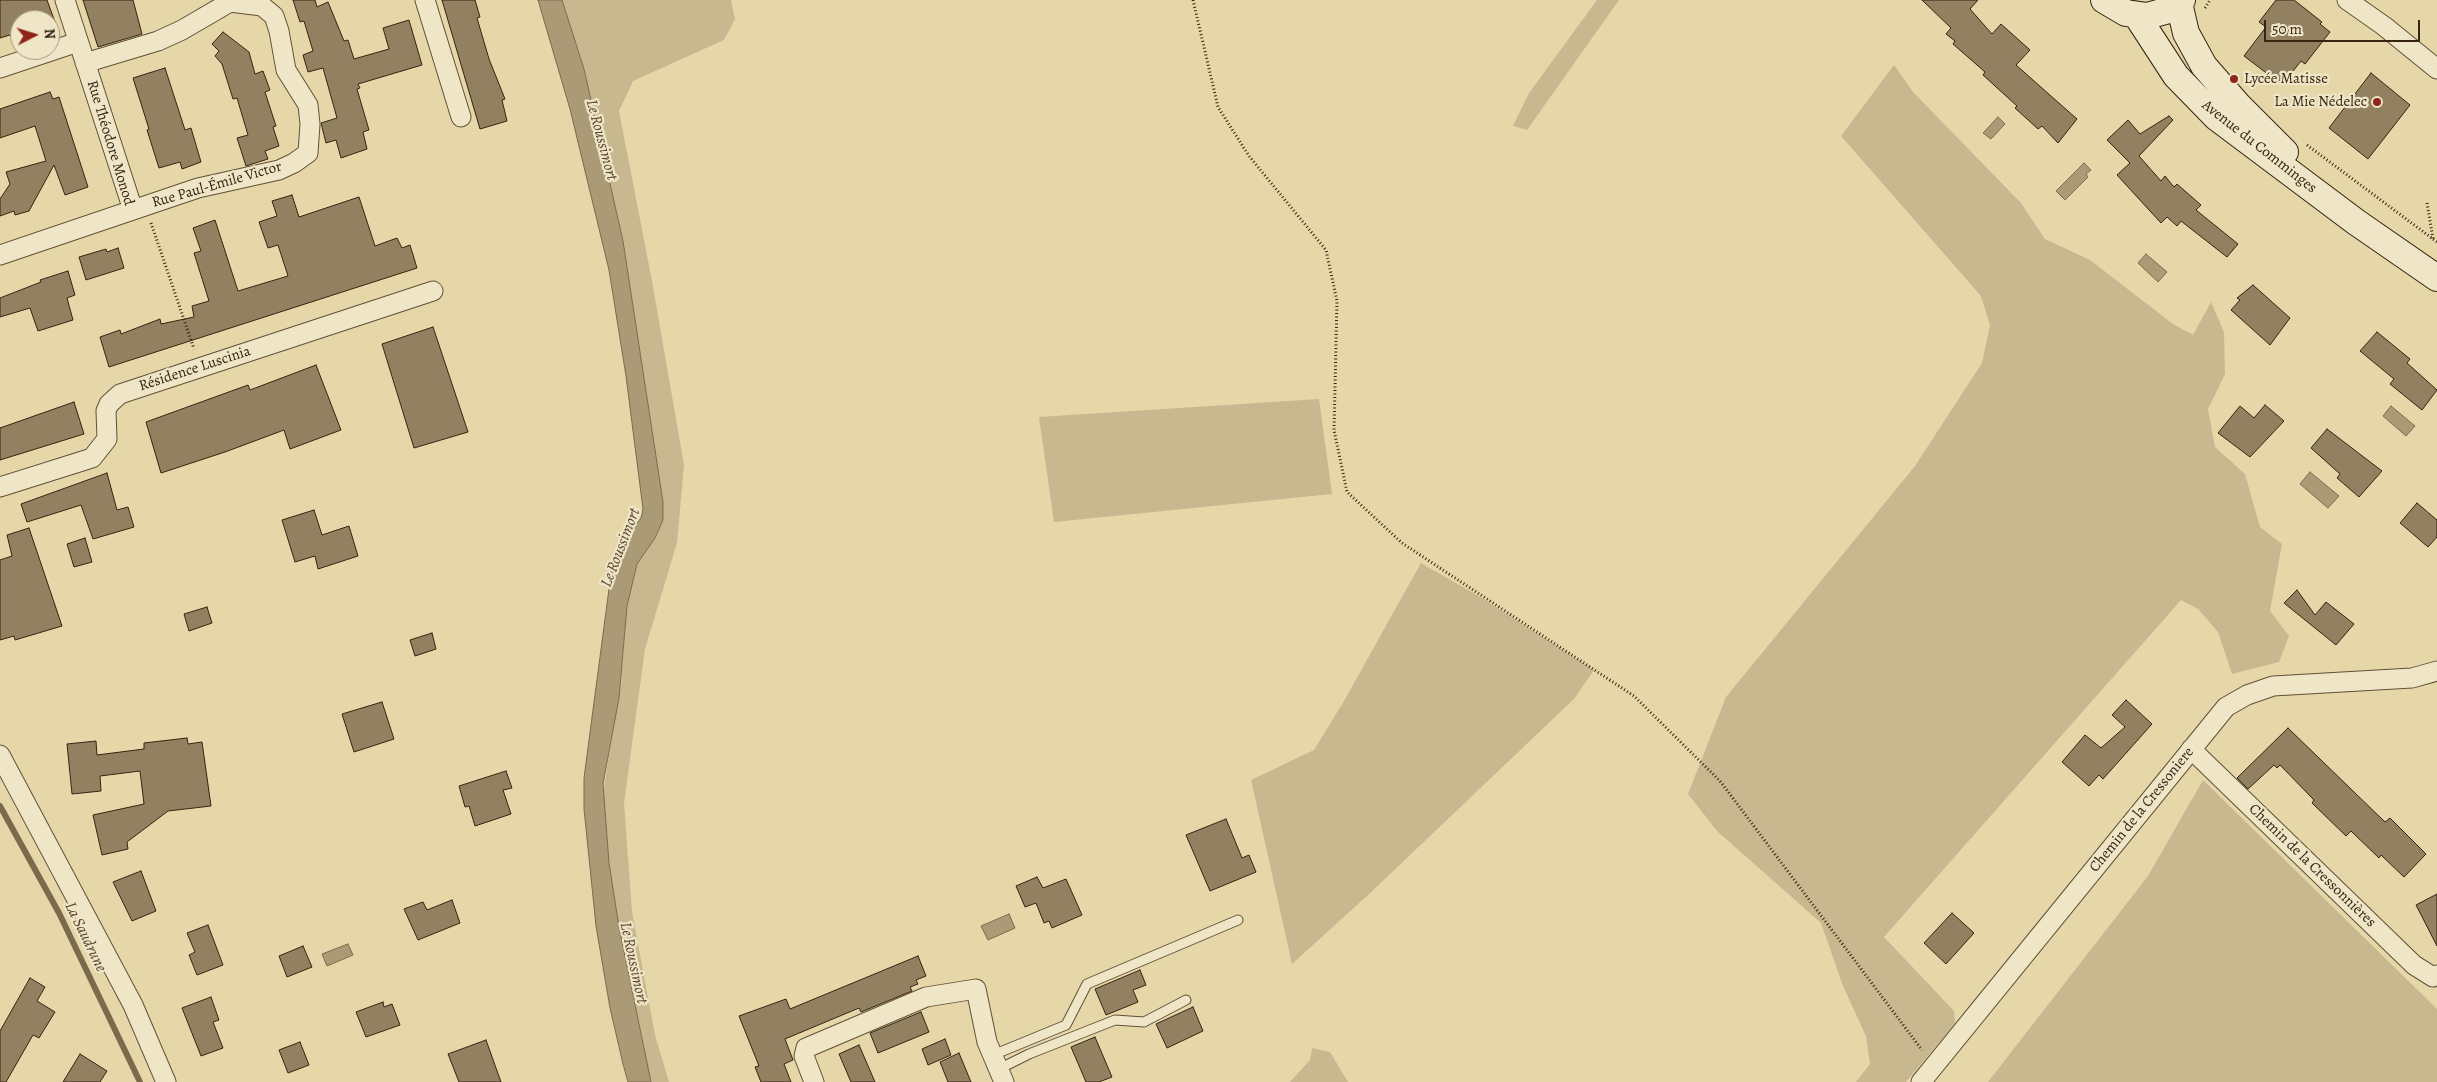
<!DOCTYPE html>
<html>
<head>
<meta charset="utf-8">
<style>
	body { margin:0 }
	#map { position:relative; width:2437px; height:1082px; overflow:hidden; background:#e6d7a9; font-family:Alegreya,serif }
	canvas { display:block }
	.north { position:absolute; left:10px; top:10px; width:50px; height:50px; box-sizing:border-box; background:#efe5c7; border:1px solid #a5977e; border-radius:50%; rotate:85deg; font-size:14px; font-weight:700; line-height:20px; text-align:center; color:#362310 }
	.north::after { content:''; display:block; margin:auto; width:18px; height:22px; background:#8f2418; clip-path:polygon(50% 0,100% 100%,50% 72%,0 100%) }
	.scale { position:absolute; left:2264px; top:20px; width:156px; height:22px; box-sizing:border-box; border:2px solid #362310; border-top:0; padding-left:6px; font-size:15px; line-height:18px; white-space:nowrap; color:#362310; -webkit-text-stroke:4px #efe5c7; paint-order:stroke }
</style>
</head>
<body>
<div id="map">
<canvas width="2437" height="1082"></canvas>
<div class="north">N</div>
<div class="scale">50 m</div>
</div>
<script>
const ctx = document.querySelector('canvas').getContext('2d');
ctx.lineJoin = 'round';
function fill(path, color) { ctx.fillStyle = color; ctx.fill(path, 'evenodd'); }
const toPath = rows => new Path2D(rows.map(r => 'M' + r).join(''));
function strokePath(path, color, width, dash) { ctx.strokeStyle = color; ctx.lineWidth = width; ctx.lineCap = dash ? 'butt' : 'round'; ctx.setLineDash(dash || []); ctx.stroke(path); }
function drawText(font, color, halo, rows, align = 'center') {
  ctx.font = font + ' Alegreya,serif'; ctx.lineWidth = 4.5; ctx.setLineDash([]); ctx.textBaseline = 'middle'; ctx.strokeStyle = halo; ctx.fillStyle = color; for (const [text, x, y, turn = 0] of rows) {
    ctx.save(); ctx.translate(x, y); ctx.rotate((+turn || 0) * Math.PI / 180); ctx.textAlign = isNaN(turn) ? turn : align; if (halo) ctx.strokeText(text, 0, 0); ctx.fillText(text, 0, 0); ctx.restore();
  }
}
fill(toPath([
	[562,0,731,0,735,19,724,40,633,81,619,111,652,281,684,465,677,543,645,649,624,803,632,912,655,1035,669,1082,651,1082,647,1063,619,927,609,863,603,794,621,683,627,606,637,564,655,538,663,521,663,502,623,241,584,69],
	[1597,0,1619,0,1527,130,1513,126,1529,93],
	[1894,65,1913,92,2021,203,2045,239,2090,260,2173,324,2193,335,2211,302,2224,332,2225,374,2208,409,2215,447,2245,474,2260,527,2282,544,2270,611,2289,636,2279,662,2232,674,2218,632,2198,609,2181,600,1884,937,1954,1011,1955,1023,1906,1082,1856,1082,1870,1064,1866,1036,1843,986,1821,923,1717,831,1688,794,1726,697,1915,466,1982,363,1990,325,1981,296,1841,136],
	[1319,399,1332,494,1054,522,1039,417],
	[1421,563,1482,598,1594,670,1574,699,1368,895,1292,964,1251,780,1314,750,1344,701],
	[2203,780,2437,1009,2437,1082,1988,1082,2148,876],
	[1312,1048,1330,1052,1348,1082,1290,1082,1310,1060]
]), '#c8b88f');
const water = toPath([
	[538,0,562,0,584,69,623,241,663,502,663,520,655,538,637,564,627,606,619,698,603,784,609,863,619,927,651,1082,628,1082,623,1064,610,1008,596,926,584,809,584,778,612,566,624,539,641,518,643,509,626,376,609,270,570,109,538,0],
	[1998,117,2005,124,1991,139,1983,133,1998,117],
	[2084,163,2091,170,2086,174,2088,177,2065,200,2056,191,2084,163],
	[2146,254,2167,272,2158,282,2138,263,2146,254],
	[2391,406,2415,426,2406,436,2383,416,2391,406],
	[2310,472,2339,496,2328,508,2300,484,2310,472],
	[1009,914,1015,928,988,940,981,926,1009,914],
	[348,944,353,955,327,966,322,954,348,944]
]);
fill(water, '#aa9a75');
strokePath(water, '#7c6a4d', 1);
strokePath(toPath([
	[0,806,59,913,140,1082]
]), '#7c6a4d', 6);
const building = toPath([
	[0,0,47,0,55,22,20,20,20,32,0,38,0,0],
	[83,0,133,0,142,34,98,47,83,0],
	[293,0,315,0,317,7,328,2,344,41,348,40,354,59,389,49,383,28,409,20,422,65,358,84,360,88,357,89,369,130,363,132,367,149,341,158,336,140,326,143,321,123,337,118,323,68,308,72,303,55,313,51,304,21,300,22,293,0],
	[442,0,475,0,480,17,477,18,489,59,505,99,502,100,507,121,480,129,442,0],
	[1922,0,1978,0,1970,9,1992,34,2001,24,2030,50,2016,65,2077,119,2058,143,2042,126,2038,129,2015,108,2017,106,1983,75,1985,72,1953,44,1955,41,1946,34,1951,28,1922,0],
	[2276,0,2294,0,2322,22,2320,24,2330,32,2305,64,2301,61,2282,85,2244,56,2266,27,2259,22,2276,0],
	[223,32,249,52,255,74,263,71,270,90,265,92,276,126,273,127,279,146,265,151,268,159,246,166,237,138,248,135,237,98,233,99,222,64,215,56,219,51,212,44,223,32],
	[165,68,185,130,191,128,201,162,182,169,180,162,159,168,147,130,149,129,133,78,165,68],
	[2371,73,2410,105,2368,159,2329,128,2371,73],
	[50,92,53,99,59,97,88,187,65,195,54,165,29,211,15,215,14,211,0,216,0,199,10,184,6,172,46,161,35,126,0,138,0,109,50,92],
	[2169,116,2173,120,2139,156,2161,181,2165,176,2174,187,2177,184,2201,205,2196,210,2238,244,2227,257,2181,221,2177,226,2167,217,2161,223,2117,175,2130,163,2107,140,2128,120,2140,134,2169,116],
	[292,195,299,217,359,197,375,246,397,238,402,248,410,245,417,268,109,367,100,337,120,330,121,334,160,319,161,324,194,317,192,306,209,301,194,253,201,251,193,228,215,220,238,291,288,276,278,245,268,248,259,222,277,216,272,201,292,195],
	[118,248,124,268,86,280,79,257,106,249,107,252,118,248],
	[68,271,75,295,67,298,73,320,38,331,30,308,0,317,0,298,41,282,40,280,68,271],
	[2253,285,2290,318,2270,345,2231,310,2240,300,2237,298,2253,285],
	[433,327,468,432,414,448,382,344,433,327],
	[2377,332,2410,359,2407,363,2437,390,2422,410,2390,384,2394,379,2360,351,2377,332],
	[316,365,341,430,290,449,284,430,225,452,161,473,146,422,248,385,250,390,316,365],
	[74,402,84,434,0,460,0,428,74,402],
	[2265,405,2284,421,2250,457,2218,433,2240,406,2254,418,2265,405],
	[2327,429,2382,471,2359,497,2337,478,2340,474,2311,448,2327,429],
	[107,473,117,510,128,507,134,527,93,539,81,505,27,522,21,504,107,473],
	[2417,503,2437,520,2437,537,2428,547,2400,523,2417,503],
	[314,510,322,535,349,526,358,556,318,569,315,556,295,562,282,520,314,510],
	[29,528,62,626,15,640,14,636,0,640,0,560,12,556,7,535,29,528],
	[85,538,92,562,74,567,67,544,85,538],
	[2297,590,2315,615,2326,602,2354,624,2336,645,2284,603,2297,590],
	[207,607,212,623,189,631,184,614,207,607],
	[432,633,436,649,415,656,410,640,432,633],
	[2126,700,2152,724,2103,779,2099,775,2089,786,2062,762,2085,735,2101,748,2125,727,2112,715,2126,700],
	[382,702,394,739,354,752,342,714,382,702],
	[2288,728,2385,822,2390,818,2426,854,2404,877,2381,855,2379,858,2351,831,2346,836,2312,803,2314,800,2280,765,2277,768,2274,765,2248,789,2237,778,2288,728],
	[187,738,188,744,202,742,211,806,168,811,127,842,128,849,102,855,93,815,144,804,140,771,100,776,101,791,72,794,67,744,96,741,97,755,144,749,144,743,187,738],
	[506,771,512,788,503,790,511,814,475,826,469,806,465,807,459,786,506,771],
	[1226,819,1242,858,1249,855,1256,872,1210,891,1186,835,1226,819],
	[141,871,156,911,132,921,113,882,141,871],
	[1037,877,1043,888,1066,879,1082,915,1052,928,1049,921,1044,923,1036,903,1025,907,1016,886,1037,877],
	[2437,894,2437,946,2416,905,2437,894],
	[452,900,460,923,418,940,404,909,423,902,427,910,452,900],
	[1952,913,1974,933,1946,964,1924,943,1952,913],
	[208,925,223,965,197,975,189,955,195,952,187,933,208,925],
	[303,946,312,967,287,977,279,956,303,946],
	[918,956,926,976,916,980,918,984,910,987,912,991,861,1012,859,1008,785,1039,793,1060,784,1064,791,1082,761,1082,755,1067,759,1066,739,1016,786,999,790,1009,918,956],
	[1140,970,1146,985,1133,990,1138,1002,1106,1015,1095,989,1140,970],
	[30,978,45,987,37,1001,55,1012,39,1038,33,1035,6,1082,0,1082,0,1031,30,978],
	[211,997,219,1020,213,1022,223,1048,201,1056,182,1008,211,997],
	[383,1002,384,1007,392,1004,400,1025,366,1037,356,1012,383,1002],
	[1193,1007,1203,1031,1167,1048,1156,1024,1193,1007],
	[921,1012,929,1032,878,1053,870,1033,921,1012],
	[1095,1037,1112,1077,1099,1082,1086,1082,1071,1047,1095,1037],
	[945,1039,951,1055,928,1065,922,1049,945,1039],
	[486,1040,501,1082,459,1082,448,1054,486,1040],
	[300,1042,309,1065,288,1073,279,1050,300,1042],
	[859,1045,875,1082,851,1082,839,1054,859,1045],
	[959,1053,971,1082,948,1082,940,1062,959,1053],
	[80,1054,107,1071,100,1082,63,1082,80,1054]
]);
fill(building, '#928160');
strokePath(building, '#362310', 1);
const service = toPath([
	[993,1055,1066,1025,1087,984,1238,920],
	[999,1069,1029,1054,1115,1020,1144,1022,1186,1000]
]);
const minor = toPath([
	[65,0,133,210],
	[425,0,461,117],
	[2347,0,2384,26,2437,69],
	[0,68,78,42],
	[0,255,198,188,279,170,294,163,308,153,310,124,308,105,286,70,279,31,274,16,262,6,230,2,182,30,158,41,85,63],
	[0,487,92,458,107,439,106,411,109,404,120,394,433,291],
	[2191,749,2414,965,2433,977,2437,975],
	[0,755,133,1005,166,1082],
	[814,1082,804,1056,806,1048,926,997,976,989,987,1042,1004,1082],
	[1921,1082,2226,707,2247,695,2273,686,2412,678,2437,671]
]);
const secondary = toPath([
	[2104,0,2126,13,2147,16,2169,10,2182,0],
	[2179,3,2186,33,2204,66,2239,106,2285,152],
	[2137,16,2176,76,2216,117,2356,222,2437,278]
]);
strokePath(service, '#625036', 11);
strokePath(minor, '#625036', 21);
strokePath(secondary, '#362310', 28);
strokePath(toPath([
	[1193,0,1218,107,1249,156,1326,250,1337,301,1334,430,1347,492,1402,543,1634,696,1720,781,1922,1050],
	[2205,8,2210,0],
	[2307,145,2437,242],
	[2427,203,2433,239],
	[151,223,194,349]
]), '#362310', 3, [1, 2.5]);
strokePath(service, '#efe5c7', 9);
strokePath(minor, '#efe5c7', 19);
strokePath(secondary, '#efe5c7', 26);
for (const [x, y, r, color] of [
	[2234,79,5,"#8f2418"],
	[2377,102,5,"#8f2418"]
]) { const dot = new Path2D(); dot.arc(x, y, r, 0, 2 * Math.PI); ctx.fillStyle = color; ctx.fill(dot); strokePath(dot, '#efe5c7', 2); }
drawText('15px', '#362310', '#efe5c7', [
	["Lycée Matisse",2244,79],
	["La Mie Nédelec",2367,102,"right"]
], 'left');
drawText('15px', '#362310', '#efe5c7', [
	["Rue Théodore Monod",110,143,73],
	["Avenue du Comminges",2259,147,38],
	["Rue Paul-Émile Victor",217,185,-16],
	["Résidence Luscinia",195,369,-18],
	["Chemin de la Cressoniere",2142,810,-51],
	["Chemin de la Cressonnières",2312,866,44]
]);
drawText('italic 16px', '#59472e', '#efe5c7', [
	["Le Roussimort",601,140,75],
	["Le Roussimort",621,548,-69],
	["La Saudrune",85,937,64],
	["Le Roussimort",633,963,78]
]);
</script>
</body>
</html>
